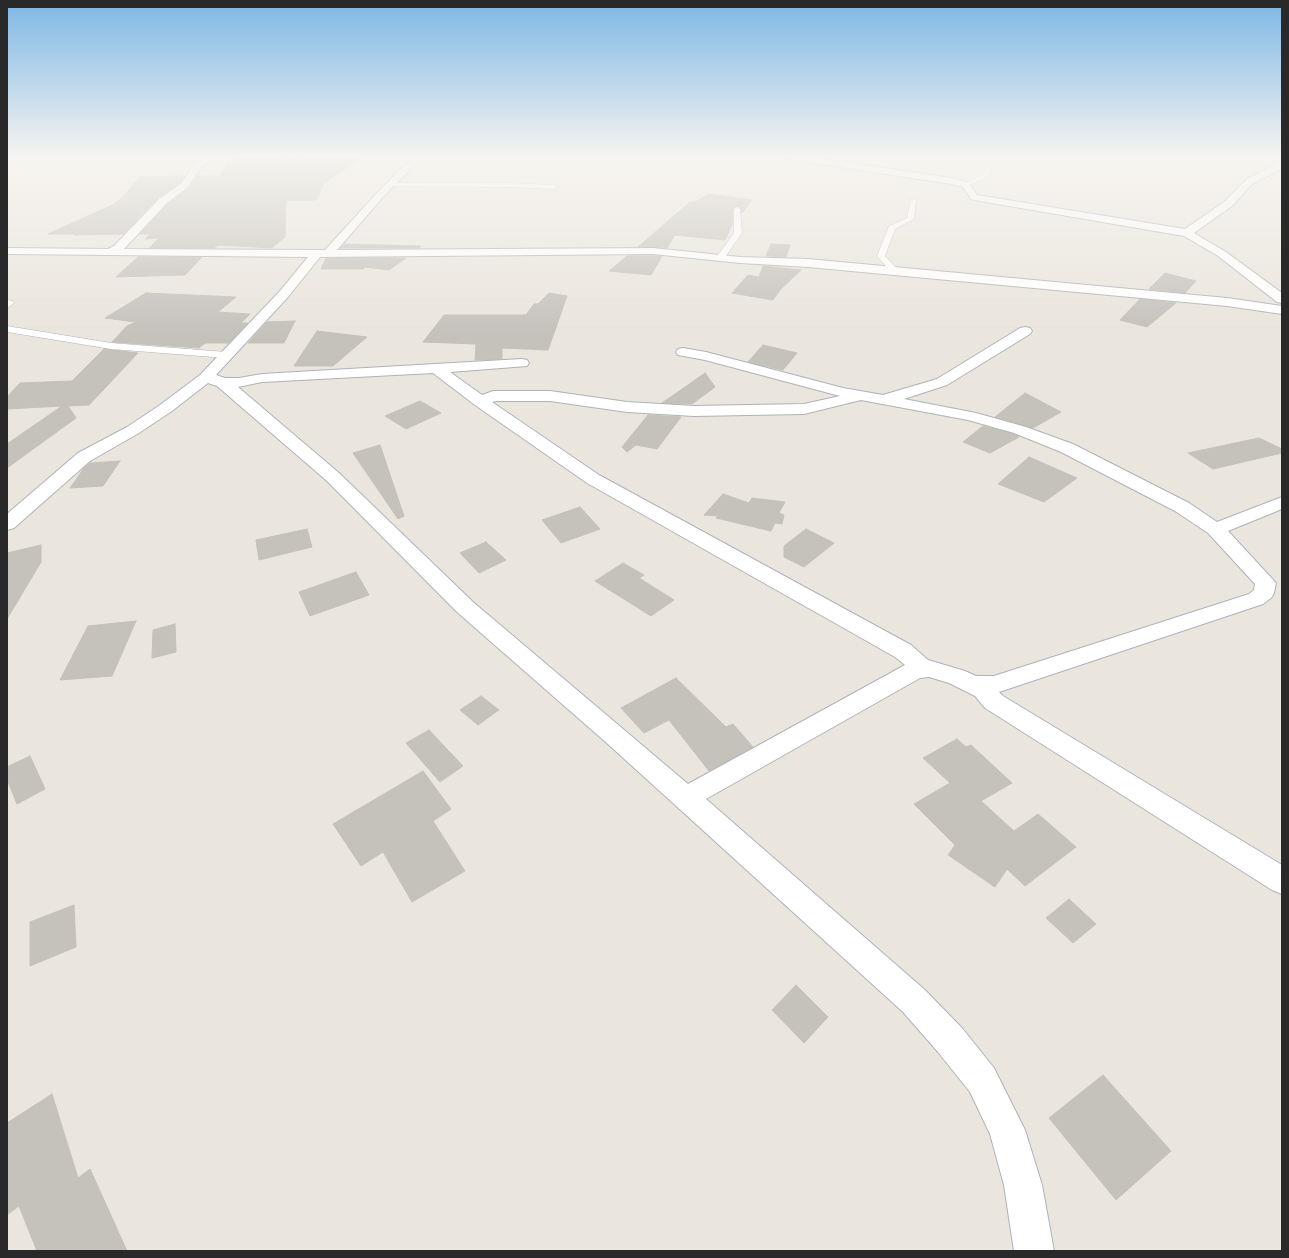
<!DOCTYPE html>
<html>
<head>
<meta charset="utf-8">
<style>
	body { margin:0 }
	#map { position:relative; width:1289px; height:1258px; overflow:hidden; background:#eae6dd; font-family:Barlow,sans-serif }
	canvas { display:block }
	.frame { position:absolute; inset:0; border:8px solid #292929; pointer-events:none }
</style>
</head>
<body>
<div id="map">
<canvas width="1289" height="1258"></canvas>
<div class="frame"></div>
</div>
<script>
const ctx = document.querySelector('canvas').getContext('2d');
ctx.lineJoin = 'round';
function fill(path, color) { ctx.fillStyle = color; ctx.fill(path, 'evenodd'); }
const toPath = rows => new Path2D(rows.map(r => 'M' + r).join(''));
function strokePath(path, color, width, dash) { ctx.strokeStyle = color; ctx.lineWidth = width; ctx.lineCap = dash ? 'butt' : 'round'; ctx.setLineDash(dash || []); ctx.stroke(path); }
const building = toPath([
	[293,157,362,158,324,183,316,200,286,200,285,237,272,248,218,245,214,248,149,248,159,238,145,239,150,234,140,234,168,204,189,188,197,176,220,176,228,162,233,162,236,158,293,157],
	[184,176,181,182,158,198,123,234,74,235,77,234,48,234,112,205,121,199,140,177,184,176],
	[709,194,752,200,742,213,741,209,738,206,733,208,732,225,725,240,675,235,667,248,638,247,690,202,695,202,709,194],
	[345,244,421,246,419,248,340,248,345,244],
	[771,244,790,245,786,257,766,256,771,244],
	[627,256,662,256,651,275,609,271,627,256],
	[138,257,202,257,185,275,116,277,138,257],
	[326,258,406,258,389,270,365,267,363,269,321,269,326,258],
	[763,266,801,270,781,289,773,300,732,293,748,275,759,277,763,266],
	[1165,273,1196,281,1185,293,1149,289,1165,273],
	[146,293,236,297,218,312,250,314,241,323,248,323,229,343,205,343,199,348,112,342,127,326,136,322,105,318,146,293],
	[549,293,567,296,548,350,502,348,502,359,475,360,476,344,423,342,444,315,526,315,534,304,538,304,549,293],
	[1140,299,1176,303,1147,327,1120,320,1140,299],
	[295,321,284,343,248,343,267,322,295,321],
	[317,331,367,337,333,366,294,366,317,331],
	[763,345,797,353,783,370,748,362,763,345],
	[104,349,138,353,89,405,68,406,76,418,7,468,7,444,62,406,7,409,7,397,20,383,72,381,104,349],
	[705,373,715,387,692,404,662,403,705,373],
	[1025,393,1061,412,1033,428,995,417,1025,393],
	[420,401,441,413,406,429,385,416,420,401],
	[648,415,681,417,657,449,636,445,627,452,622,447,648,415],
	[983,426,1014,434,1019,437,990,453,963,442,983,426],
	[1259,438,1282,449,1282,453,1213,469,1188,453,1259,438],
	[380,445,404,516,398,519,353,453,380,445],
	[1029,457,1077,478,1044,502,998,484,1029,457],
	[120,461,103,486,70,488,84,468,90,463,120,461],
	[723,494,749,503,752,498,785,502,779,513,784,515,782,524,775,523,771,531,716,518,718,516,704,515,723,494],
	[580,507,600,529,561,543,542,520,580,507],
	[307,529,312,547,259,560,256,540,307,529],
	[806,529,834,543,804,567,784,557,784,546,806,529],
	[486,542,506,560,479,573,460,553,486,542],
	[41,545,41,562,7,619,7,553,41,545],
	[623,563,644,575,639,578,674,600,651,616,595,581,623,563],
	[356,572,369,595,310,616,299,592,356,572],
	[136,621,112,676,60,680,88,626,136,621],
	[175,624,176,652,152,658,153,630,175,624],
	[676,678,726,727,733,724,753,747,709,771,669,720,644,733,621,708,676,678],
	[481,696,499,710,478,725,460,710,481,696],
	[429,730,463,766,440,782,406,743,429,730],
	[957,739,966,747,971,745,1012,783,981,801,1014,831,1038,814,1076,847,1025,886,1007,869,995,887,948,855,955,845,914,804,950,783,923,758,957,739],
	[30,756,45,789,17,804,7,779,7,767,30,756],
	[423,771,451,809,433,821,465,871,412,902,383,852,361,866,333,824,423,771],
	[1069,899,1096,924,1073,943,1046,918,1069,899],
	[74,905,76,947,30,966,30,922,74,905],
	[796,985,828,1017,804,1043,772,1010,796,985],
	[1103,1075,1171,1151,1116,1200,1049,1118,1103,1075],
	[52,1094,78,1178,90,1169,127,1251,37,1251,19,1206,7,1215,7,1123,52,1094]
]);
fill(building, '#c5c2bc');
strokePath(building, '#c5c1b7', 1);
const lane = toPath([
	[837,156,843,156,840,163,837,165,834,163,837,156],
	[994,156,1000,156,987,177,968,186,964,186,964,184,982,175,994,156],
	[391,183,508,183,554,185,557,187,554,189,508,187,389,186,388,185,391,183],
	[911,199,916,200,914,219,895,229,885,256,899,271,895,273,892,273,877,256,889,226,907,218,911,199],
	[737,207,740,209,742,233,723,260,717,260,716,258,734,233,734,209,737,207],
	[7,300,13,301,14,303,7,308,7,300],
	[7,326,111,343,226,352,231,355,226,358,111,349,7,332,7,326]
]);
const street = toPath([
	[205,156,214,156,199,170,188,187,167,203,124,249,325,250,377,193,414,156,423,156,383,197,337,250,653,248,740,257,808,259,1227,298,1282,306,1282,314,1227,306,808,267,740,263,653,254,320,257,288,297,216,375,225,378,239,378,262,374,522,359,527,360,529,363,527,366,450,372,482,395,493,391,550,391,627,402,694,406,804,404,840,396,705,360,678,355,676,352,678,349,683,348,706,352,843,388,883,395,937,379,1020,328,1025,327,1030,328,1032,331,1030,334,947,385,904,399,976,413,1026,427,1073,444,1189,503,1217,522,1282,497,1282,509,1228,531,1276,583,1274,593,1271,598,1263,604,999,692,1003,696,1282,865,1282,894,1272,890,985,708,975,696,949,683,929,677,920,678,706,799,925,990,962,1028,994,1068,1025,1130,1042,1185,1054,1251,1014,1251,1004,1185,990,1134,970,1092,938,1052,903,1012,609,745,457,612,327,481,217,386,208,383,172,411,139,433,90,461,14,528,7,530,7,514,78,453,127,427,160,405,200,375,280,291,308,257,7,254,7,248,108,249,114,246,159,199,182,183,193,166,205,156],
	[433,373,475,405,587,483,895,657,905,665,688,784,473,602,339,473,238,387,262,382,433,373],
	[861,400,968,420,1014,433,1061,452,1175,511,1208,533,1255,584,1254,590,1249,594,994,676,976,676,965,671,928,660,911,645,599,475,492,402,496,401,550,401,627,412,694,416,804,414,861,400],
	[783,156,804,156,952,178,969,183,977,195,1185,229,1224,202,1247,179,1275,165,1277,161,1264,158,1263,156,1282,157,1282,169,1253,183,1232,206,1194,233,1226,252,1282,293,1282,303,1277,302,1218,256,1184,236,974,200,971,199,963,187,951,184,787,159,783,156]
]);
strokePath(lane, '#b0b2bb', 1);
strokePath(street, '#b0b2bb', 2);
fill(lane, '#fff');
fill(street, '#fff');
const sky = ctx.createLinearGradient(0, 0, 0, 332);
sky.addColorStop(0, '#7db7e5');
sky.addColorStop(0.47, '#f6f4f0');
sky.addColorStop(1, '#f6f4f000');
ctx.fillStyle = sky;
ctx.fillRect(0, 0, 1289, 332);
</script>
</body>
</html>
